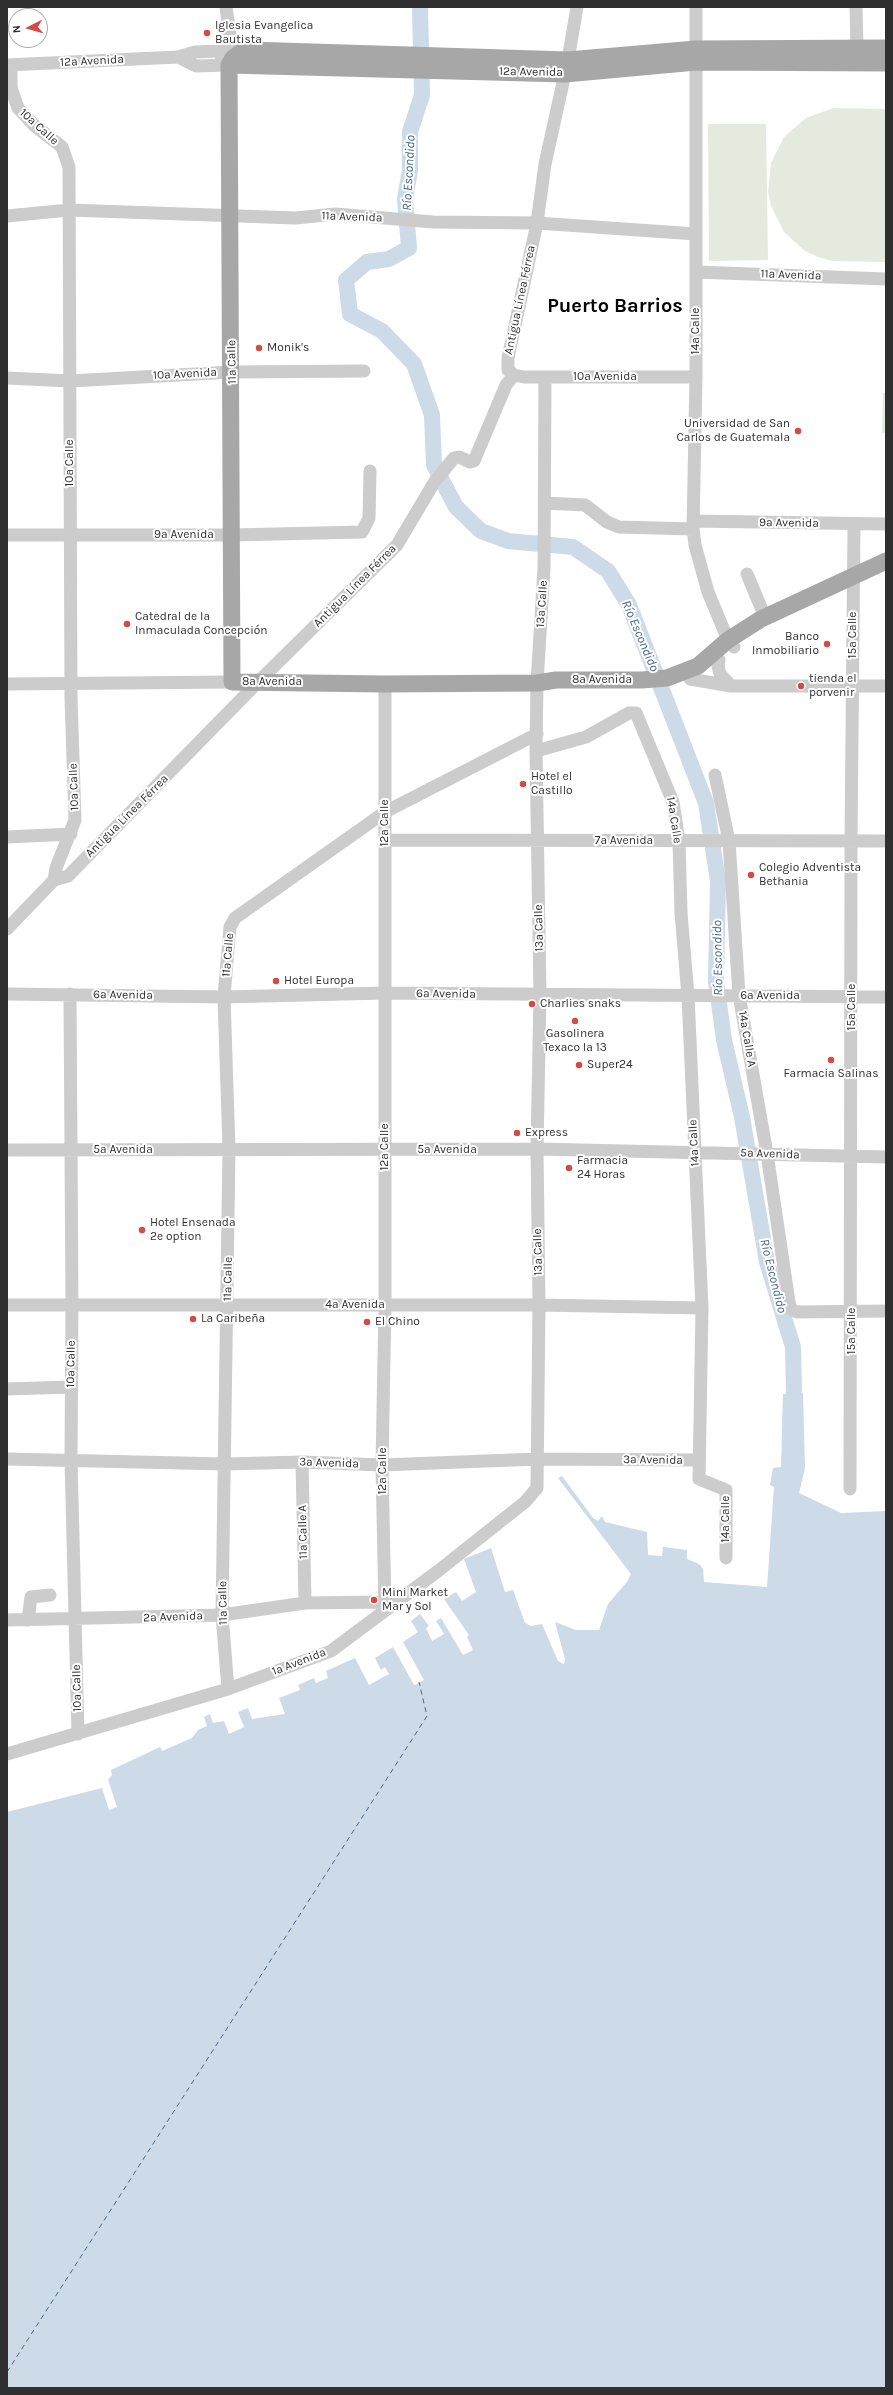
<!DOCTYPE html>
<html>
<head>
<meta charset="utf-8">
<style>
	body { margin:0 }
	#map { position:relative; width:893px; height:2395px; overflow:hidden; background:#fff; font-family:Karla,sans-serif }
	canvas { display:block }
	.frame { position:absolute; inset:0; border:8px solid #2f2f2f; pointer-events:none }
	.north { position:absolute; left:8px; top:8px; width:40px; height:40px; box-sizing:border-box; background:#fff; border:1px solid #acacac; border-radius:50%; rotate:264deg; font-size:11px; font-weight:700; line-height:16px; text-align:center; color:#2f2f2f }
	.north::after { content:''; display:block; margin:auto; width:14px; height:18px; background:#d24b45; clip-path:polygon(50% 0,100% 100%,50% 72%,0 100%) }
</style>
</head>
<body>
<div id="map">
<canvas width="893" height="2395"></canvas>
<div class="frame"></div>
<div class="north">N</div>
</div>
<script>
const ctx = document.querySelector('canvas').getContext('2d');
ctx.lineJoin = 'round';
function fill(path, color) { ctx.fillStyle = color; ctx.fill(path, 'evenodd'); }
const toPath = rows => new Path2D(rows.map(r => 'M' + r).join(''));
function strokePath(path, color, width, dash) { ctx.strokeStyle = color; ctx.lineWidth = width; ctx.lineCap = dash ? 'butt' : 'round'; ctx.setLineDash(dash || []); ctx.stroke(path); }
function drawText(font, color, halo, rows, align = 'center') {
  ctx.font = font + ' Karla,sans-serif'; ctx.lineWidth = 4; ctx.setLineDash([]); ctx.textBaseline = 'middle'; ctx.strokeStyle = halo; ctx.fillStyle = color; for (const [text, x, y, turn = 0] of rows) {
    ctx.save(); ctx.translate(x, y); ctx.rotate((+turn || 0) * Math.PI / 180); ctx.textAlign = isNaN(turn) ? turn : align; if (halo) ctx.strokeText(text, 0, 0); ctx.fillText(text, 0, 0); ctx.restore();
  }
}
fill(toPath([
	[833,108,886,109,886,262,832,261,818,257,805,251,784,232,771,206,768,192,771,163,784,137,806,118],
	[708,124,766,124,768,260,709,261],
	[883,393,886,393,886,433,882,433]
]), '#e4ebde');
fill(toPath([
	[803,1393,805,1468,799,1493,841,1513,886,1511,886,2388,7,2388,7,1812,102,1788,109,1810,117,1807,108,1780,112,1775,111,1770,160,1747,162,1751,192,1738,198,1730,207,1726,204,1717,210,1714,213,1723,224,1721,229,1734,244,1727,238,1712,248,1708,252,1719,285,1714,279,1698,300,1690,298,1685,314,1678,316,1683,328,1678,326,1671,355,1658,369,1685,389,1674,385,1667,381,1670,375,1658,393,1647,415,1685,424,1680,403,1642,418,1632,411,1621,420,1614,429,1626,426,1628,432,1641,444,1634,436,1621,441,1618,463,1655,473,1650,467,1637,469,1635,444,1599,456,1592,462,1601,476,1592,464,1559,491,1548,505,1592,513,1590,525,1623,531,1626,542,1624,558,1661,564,1664,565,1659,555,1622,576,1630,599,1630,608,1604,627,1582,631,1574,558,1478,562,1476,593,1518,598,1521,602,1516,605,1522,647,1532,648,1555,662,1556,663,1547,687,1550,687,1559,699,1564,703,1569,704,1582,767,1587,774,1487,770,1485,773,1468,781,1467,783,1394]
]), '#cddae8');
fill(toPath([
	[392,1645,395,1646,415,1682,420,1680,421,1681,414,1685]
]), '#fff');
strokePath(toPath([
	[420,7,422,95,410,132,410,170,405,199,409,248,389,259,367,262,346,280,350,314,382,331,414,364,432,415,434,465,456,507,481,531,508,541,573,547,608,571,629,605,706,803,718,881,716,981,724,1040,742,1117,767,1262,793,1347,794,1394]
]), '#cddae8', 16);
strokePath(toPath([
	[7,2372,427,1716,419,1682]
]), '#466789', 1, [5, 4]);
strokePath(toPath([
	[577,7,568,60,545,164,537,223,508,358,508,370,514,375,524,377,696,377],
	[696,7,696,377,693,529,695,545,708,592,728,640,734,647],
	[856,7,857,48],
	[178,57,196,66,228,65],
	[7,65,178,57,195,52,244,50],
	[11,65,11,88,18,108,35,126,62,147,69,167,71,698,75,820,56,868,54,880],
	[220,65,222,58,232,51,226,7],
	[7,216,69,210,296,218,335,214,433,222,537,223,696,234],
	[696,272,886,279],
	[7,378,70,381,232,372,364,371],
	[545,503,585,505,607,522,619,527,693,529],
	[693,521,886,524],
	[7,535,232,535,362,532,369,518,370,471],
	[747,574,765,617],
	[719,660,718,666,720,674,731,686],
	[690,679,731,686,886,686],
	[7,684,232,682],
	[385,684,385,1305,382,1465,385,1609],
	[536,751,586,737,629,713,636,713,673,802,679,841,681,913,688,996,702,1308,699,1479,726,1490,726,1558],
	[715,775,729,841,739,995,767,1154,789,1302,791,1309,797,1312,886,1311],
	[7,837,71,834],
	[385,840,886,841],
	[7,929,54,880,68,876,259,681,397,545,435,481,454,458,459,457,470,462,474,461,506,385,514,375],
	[7,994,224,997,385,993,886,997],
	[70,994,72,1305,71,1459,78,1734],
	[7,1150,537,1149,886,1157],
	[7,1305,539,1305,702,1308],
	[7,1389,71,1387],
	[7,1459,225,1464,302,1462,382,1465,538,1459,699,1460],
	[302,1462,305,1603],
	[850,1489,851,840,854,525],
	[7,1620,222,1615,305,1603,385,1602],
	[28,1620,31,1597,50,1595],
	[228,1689,222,1615,229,1149,224,997,230,927,235,918,385,812,537,734],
	[7,1754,228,1689,331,1651,438,1571,525,1502,537,1488,539,1305,537,1149,540,995,536,751,537,683,544,569,545,377]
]), '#ccc', 13);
strokePath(toPath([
	[886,48,696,49,568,60,249,50,244,50,233,58,229,65,232,682,385,684,537,683,556,680,642,680,667,678,698,666,728,640,761,619,886,561],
	[229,65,565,74,696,62,886,63]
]), '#a7a7a7', 17);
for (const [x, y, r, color] of [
	[207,33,4,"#d24b45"],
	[259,348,4,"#d24b45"],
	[798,431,4,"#d24b45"],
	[127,624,4,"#d24b45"],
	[827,644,4,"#d24b45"],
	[801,686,4,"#d24b45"],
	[523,784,4,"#d24b45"],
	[751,875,4,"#d24b45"],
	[276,981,4,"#d24b45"],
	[532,1004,4,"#d24b45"],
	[575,1021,4,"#d24b45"],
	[831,1060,4,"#d24b45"],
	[579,1065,4,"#d24b45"],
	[517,1133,4,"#d24b45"],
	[569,1168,4,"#d24b45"],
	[142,1230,4,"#d24b45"],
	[193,1319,4,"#d24b45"],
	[367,1322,4,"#d24b45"],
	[374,1600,4,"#d24b45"]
]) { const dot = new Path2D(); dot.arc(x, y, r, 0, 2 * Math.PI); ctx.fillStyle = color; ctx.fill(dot); strokePath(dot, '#fff', 1.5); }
drawText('12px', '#2f2f2f', '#fff', [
	["Iglesia Evangelica",215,26],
	["Bautista",215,40],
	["Monik's",267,348],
	["Universidad de San",790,424,"right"],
	["Carlos de Guatemala",790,438,"right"],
	["Catedral de la",135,617],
	["Inmaculada Concepción",135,631],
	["Banco",819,637,"right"],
	["Inmobiliario",819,651,"right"],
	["tienda el",809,679],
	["porvenir",809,693],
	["Hotel el",531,777],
	["Castillo",531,791],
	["Colegio Adventista",759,868],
	["Bethania",759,882],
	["Hotel Europa",284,981],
	["Charlies snaks",540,1004],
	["Gasolinera",575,1034,"center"],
	["Texaco la 13",575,1048,"center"],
	["Super24",587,1065],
	["Farmacia Salinas",831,1074,"center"],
	["Express",525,1133],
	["Farmacia",577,1161],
	["24 Horas",577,1175],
	["Hotel Ensenada",150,1223],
	["2e option",150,1237],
	["La Caribeña",201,1319],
	["El Chino",375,1322],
	["Mini Market",382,1593],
	["Mar y Sol",382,1607]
], 'left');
drawText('12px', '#2f2f2f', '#fff', [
	["12a Avenida",92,61,-3],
	["12a Avenida",531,72,1],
	["10a Calle",39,127,42],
	["11a Avenida",352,217,2],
	["11a Avenida",791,275,2],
	["Antigua Línea Férrea",520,300,-78],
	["14a Calle",696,331,-90],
	["11a Calle",232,362,-91],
	["10a Avenida",185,374,-3],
	["10a Avenida",605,377],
	["10a Calle",70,463,-90],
	["9a Avenida",789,523,1],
	["9a Avenida",184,535],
	["Antigua Línea Férrea",355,586,-45],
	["13a Calle",542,604,-86],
	["15a Calle",853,635,-90],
	["8a Avenida",602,680],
	["8a Avenida",272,682],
	["10a Calle",74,787,-92],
	["Antigua Línea Férrea",127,816,-45],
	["14a Calle",674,820,81],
	["12a Calle",385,823,-90],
	["7a Avenida",624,841],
	["13a Calle",539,928,-91],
	["11a Calle",228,955,-85],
	["6a Avenida",446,994,1],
	["6a Avenida",123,995,1],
	["6a Avenida",770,996],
	["15a Calle",852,1007,-90],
	["14a Calle A",747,1039,80],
	["14a Calle",694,1143,-93],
	["12a Calle",385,1147,-90],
	["5a Avenida",123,1150],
	["5a Avenida",447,1150],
	["5a Avenida",770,1154,2],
	["13a Calle",538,1252,-91],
	["11a Calle",228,1279,-89],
	["4a Avenida",355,1305],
	["15a Calle",852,1331,-90],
	["10a Calle",71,1364,-89],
	["3a Avenida",653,1460,1],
	["3a Avenida",329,1463,2],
	["12a Calle",383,1471,-90],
	["14a Calle",726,1519,-90],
	["11a Calle A",303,1532,-91],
	["11a Calle",223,1603,-91],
	["2a Avenida",173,1617,-2],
	["1a Avenida",299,1662,-21],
	["10a Calle",77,1688,-91]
]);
drawText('italic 13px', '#466789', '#fff', [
	["Río Escondido",409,173,-87],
	["Río Escondido",640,636,67],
	["Río Escondido",718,958,-91],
	["Río Escondido",773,1276,76]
]);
drawText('bold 20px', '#000', '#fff', [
	["Puerto Barrios",615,306]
]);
</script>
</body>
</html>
